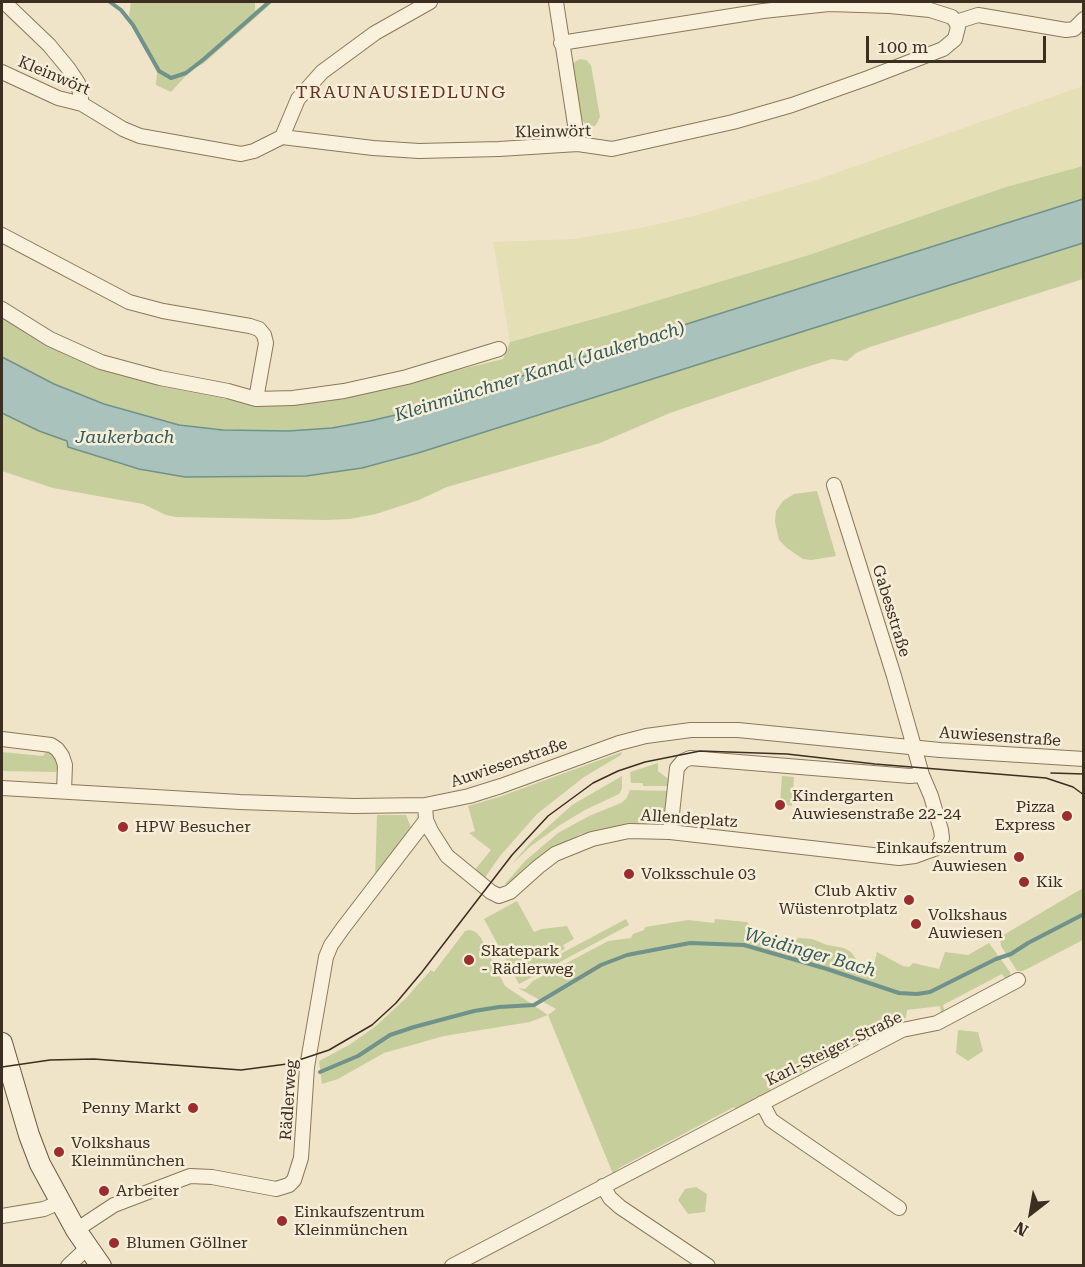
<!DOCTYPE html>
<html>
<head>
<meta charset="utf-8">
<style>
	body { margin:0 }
	#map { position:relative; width:1085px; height:1267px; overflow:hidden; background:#efe4c8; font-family:"Roboto Serif",serif }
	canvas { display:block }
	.frame { position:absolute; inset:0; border:3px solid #3c2e20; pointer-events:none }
	.north { position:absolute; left:1001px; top:1183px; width:60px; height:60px; -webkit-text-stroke:4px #f6eed8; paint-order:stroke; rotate:211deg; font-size:16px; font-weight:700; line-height:24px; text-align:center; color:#3c2e20 }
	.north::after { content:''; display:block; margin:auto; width:21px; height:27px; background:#3c2e20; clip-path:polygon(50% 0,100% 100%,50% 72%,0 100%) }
	.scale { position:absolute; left:866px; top:36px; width:180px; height:27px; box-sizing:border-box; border:3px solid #3c2e20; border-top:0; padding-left:8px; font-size:18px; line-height:21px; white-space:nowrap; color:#3c2e20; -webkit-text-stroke:4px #f6eed8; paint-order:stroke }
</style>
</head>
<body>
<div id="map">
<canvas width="1085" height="1267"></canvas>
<div class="frame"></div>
<div class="north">N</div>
<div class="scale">100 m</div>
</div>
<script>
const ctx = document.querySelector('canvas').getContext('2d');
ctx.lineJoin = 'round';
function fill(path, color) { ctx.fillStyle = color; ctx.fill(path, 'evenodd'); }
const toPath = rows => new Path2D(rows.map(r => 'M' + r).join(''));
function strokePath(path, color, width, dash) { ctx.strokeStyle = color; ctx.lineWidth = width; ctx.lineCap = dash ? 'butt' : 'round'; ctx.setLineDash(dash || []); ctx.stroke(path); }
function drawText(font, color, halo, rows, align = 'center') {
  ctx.font = font + ' "Roboto Serif",serif'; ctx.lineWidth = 5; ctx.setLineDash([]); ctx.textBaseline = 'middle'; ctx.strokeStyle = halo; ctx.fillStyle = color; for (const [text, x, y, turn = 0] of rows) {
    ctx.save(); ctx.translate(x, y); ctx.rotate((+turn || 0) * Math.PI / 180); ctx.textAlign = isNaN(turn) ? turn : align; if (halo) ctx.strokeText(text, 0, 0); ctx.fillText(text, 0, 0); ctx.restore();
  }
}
fill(toPath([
	[1083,86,1083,166,1006,187,809,255,619,312,510,342,493,242,573,239,641,228,697,215,816,180]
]), '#e5dfb5');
fill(toPath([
	[131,2,255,2,255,11,267,2,273,2,203,64,193,68,171,92,156,85,157,72,152,57,129,16],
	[580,59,586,60,591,65,600,117,596,125,592,127,587,126,581,119,572,69,573,63],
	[1083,166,1083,199,408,412,370,421,332,428,288,431,223,430,179,425,104,404,54,384,2,357,2,317,68,356,113,373,164,387,258,405,376,390,503,359,510,342,619,312,809,255,1006,187],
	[1083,243,1083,279,870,347,856,353,847,361,832,359,800,369,670,413,600,443,447,487,419,500,376,514,350,519,325,520,176,517,166,515,143,504,53,488,2,471,2,413,39,431,68,441,119,464,185,477,306,476,385,463],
	[817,491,836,556,811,560,803,559,787,548,779,540,775,522,776,511,783,501,794,494],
	[2,752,43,756,46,752,55,756,59,767,56,772,2,771],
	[622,752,621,755,584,777,537,814,500,856,484,879,473,872,491,850,469,833,475,831,468,806,499,797],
	[658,763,658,771,671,781,671,786,643,786,643,783,631,783,630,772],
	[622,776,622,789,619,794,585,810,560,825,531,846,512,864,530,843,572,805],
	[782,776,794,777,792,806,780,804],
	[630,790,670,791,665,828,593,831,581,834,544,853,529,864,507,885,505,884,525,861,558,833,589,816,621,803,626,799],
	[377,815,406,815,412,830,375,881],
	[1083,888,1083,940,1023,971,1017,971,1001,946,1000,937],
	[517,901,534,932,542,929,567,926,574,939,563,945,565,949,548,957,549,960,626,919,629,925,519,984,484,919],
	[715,919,747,922,749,925,749,931,751,934,791,947,798,938,812,939,827,945,844,948,851,952,862,968,872,973,877,952,903,966,909,967,913,963,939,969,945,952,968,955,989,943,1010,972,1010,976,1008,982,1002,974,943,1005,945,1013,941,1013,940,1006,907,1010,906,1018,896,1021,892,1015,877,1023,881,1031,770,1089,770,1093,736,1110,734,1107,619,1168,613,1174,548,1015,530,1022,444,1036,384,1053,338,1079,322,1084,319,1061,349,1045,376,1026,406,998,431,970,434,972,465,931,470,930,476,932,481,938,505,986,548,1015,556,1009,518,988,525,989,533,981,608,941,631,938,633,934,644,930,645,927,688,920,714,923],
	[958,1030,978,1032,983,1051,968,1061,956,1053],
	[696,1187,707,1194,705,1212,688,1214,678,1200,685,1189]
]), '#c6ce9b');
const water = toPath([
	[1083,199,1083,243,418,453,362,468,306,476,185,477,139,469,68,447,67,441,39,431,2,413,2,357,54,384,104,404,179,425,223,430,288,431,332,428,370,421,408,412,1083,199]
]);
fill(water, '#a9c3bc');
strokePath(water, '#6f928a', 1.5);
strokePath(toPath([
	[110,2,121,10,133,25,159,71,171,78,186,73,204,59,269,2],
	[320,1072,358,1056,390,1035,414,1027,474,1011,499,1007,534,1005,601,965,627,955,690,943,744,945,827,969,899,993,917,994,930,992,996,959,1011,954,1028,943,1084,914]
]), '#6f928a', 4);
const street = toPath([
	[4,2,49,45,68,68,78,83,82,104],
	[556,2,578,144],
	[561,43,763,11,829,4,890,6,930,10,952,17,956,22],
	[2,72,58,98,82,104,123,129,140,136,241,154,254,151,282,137,373,148,419,151,499,149,578,144,612,149,733,122,792,105,868,78,943,49,955,39,958,27,956,22,978,15,1066,30,1074,29,1084,19],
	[282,137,298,99,322,72,375,33,430,2],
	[2,235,129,302,163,311,250,326,259,329,264,335,266,343,256,399],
	[2,309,50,339,101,362,160,378,228,391,256,399,293,398,344,391,407,377,499,349],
	[2,739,51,745,57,749,62,756,65,765,64,791],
	[2,788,240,802,354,806,425,805,469,796,501,786,619,743,646,736,691,730,738,730,940,750,1084,759],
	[425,805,426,820,431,831,447,856,491,892,499,896,510,892,538,867,555,854,592,839,629,831,670,832,899,858,915,856,937,848,942,838,941,830,931,796,922,775,894,676,834,485],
	[670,832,677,768,683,761,690,758,910,776,922,775],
	[762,1103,771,1120,778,1125,899,1208],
	[603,1186,610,1198,620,1207,708,1266],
	[2,1216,44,1209,60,1202],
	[76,1230,114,1205,190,1176,212,1177,276,1189,289,1185,294,1180,301,1158,307,1067,326,957,331,945,343,928,426,820],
	[68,1266,87,1248],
	[452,1266,902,1030,937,1023,1018,980]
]);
const secondary = toPath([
	[2,1043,29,1135,40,1164,76,1230,101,1266]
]);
strokePath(street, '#8b775c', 16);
strokePath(secondary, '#6d583f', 22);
strokePath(street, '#f9f1db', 14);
strokePath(secondary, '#f9f1db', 20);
strokePath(toPath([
	[1051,773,1084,774],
	[2,1067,50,1060,94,1059,241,1070,287,1064,329,1050,372,1025,396,1003,422,972,512,855,548,816,593,783,618,771,645,762,700,751,787,754,875,764,1046,778,1073,787,1084,795]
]), '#3c2e20', 1.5);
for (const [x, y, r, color] of [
	[780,805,6,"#9b2e2c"],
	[1067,816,6,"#9b2e2c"],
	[123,827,6,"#9b2e2c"],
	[1019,857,6,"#9b2e2c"],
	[629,874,6,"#9b2e2c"],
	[1024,882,6,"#9b2e2c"],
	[909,900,6,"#9b2e2c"],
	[916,924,6,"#9b2e2c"],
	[469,960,6,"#9b2e2c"],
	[193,1108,6,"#9b2e2c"],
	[59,1152,6,"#9b2e2c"],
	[104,1191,6,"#9b2e2c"],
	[282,1221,6,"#9b2e2c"],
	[114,1243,6,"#9b2e2c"]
]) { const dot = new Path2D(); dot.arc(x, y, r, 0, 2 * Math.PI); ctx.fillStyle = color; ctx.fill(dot); strokePath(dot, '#f6eed8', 2); }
drawText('16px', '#3c2e20', '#f6eed8', [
	["Kleinwört",54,76,23],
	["Kleinwört",553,132,-1],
	["Gabesstraße",891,611,73],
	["Auwiesenstraße",1000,737,4],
	["Auwiesenstraße",509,763,-19],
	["Allendeplatz",689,819,4],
	["Karl-Steiger-Straße",834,1049,-26],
	["Rädlerweg",289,1100,-86]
]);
drawText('16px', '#3c2e20', '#f6eed8', [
	["Kindergarten",792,796],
	["Auwiesenstraße 22-24",792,814],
	["Pizza",1055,807,"right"],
	["Express",1055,825,"right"],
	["HPW Besucher",135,827],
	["Einkaufszentrum",1007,848,"right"],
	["Auwiesen",1007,866,"right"],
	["Volksschule 03",641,874],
	["Kik",1036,882],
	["Club Aktiv",897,891,"right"],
	["Wüstenrotplatz",897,909,"right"],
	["Volkshaus",928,915],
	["Auwiesen",928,933],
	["Skatepark",481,951],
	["- Rädlerweg",481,969],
	["Penny Markt",181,1108,"right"],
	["Volkshaus",71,1143],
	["Kleinmünchen",71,1161],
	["Arbeiter",116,1191],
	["Einkaufszentrum",294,1212],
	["Kleinmünchen",294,1230],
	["Blumen Göllner",126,1243]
], 'left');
ctx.letterSpacing = '1.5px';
drawText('18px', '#69311f', '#f6eed8', [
	["TRAUNAUSIEDLUNG",401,93]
]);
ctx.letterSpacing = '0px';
drawText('italic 18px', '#2f5b5a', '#f6eed8', [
	["Kleinmünchner Kanal (Jaukerbach)",540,372,-17],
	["Jaukerbach",125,438],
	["Weidinger Bach",810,953,16]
]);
</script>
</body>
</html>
